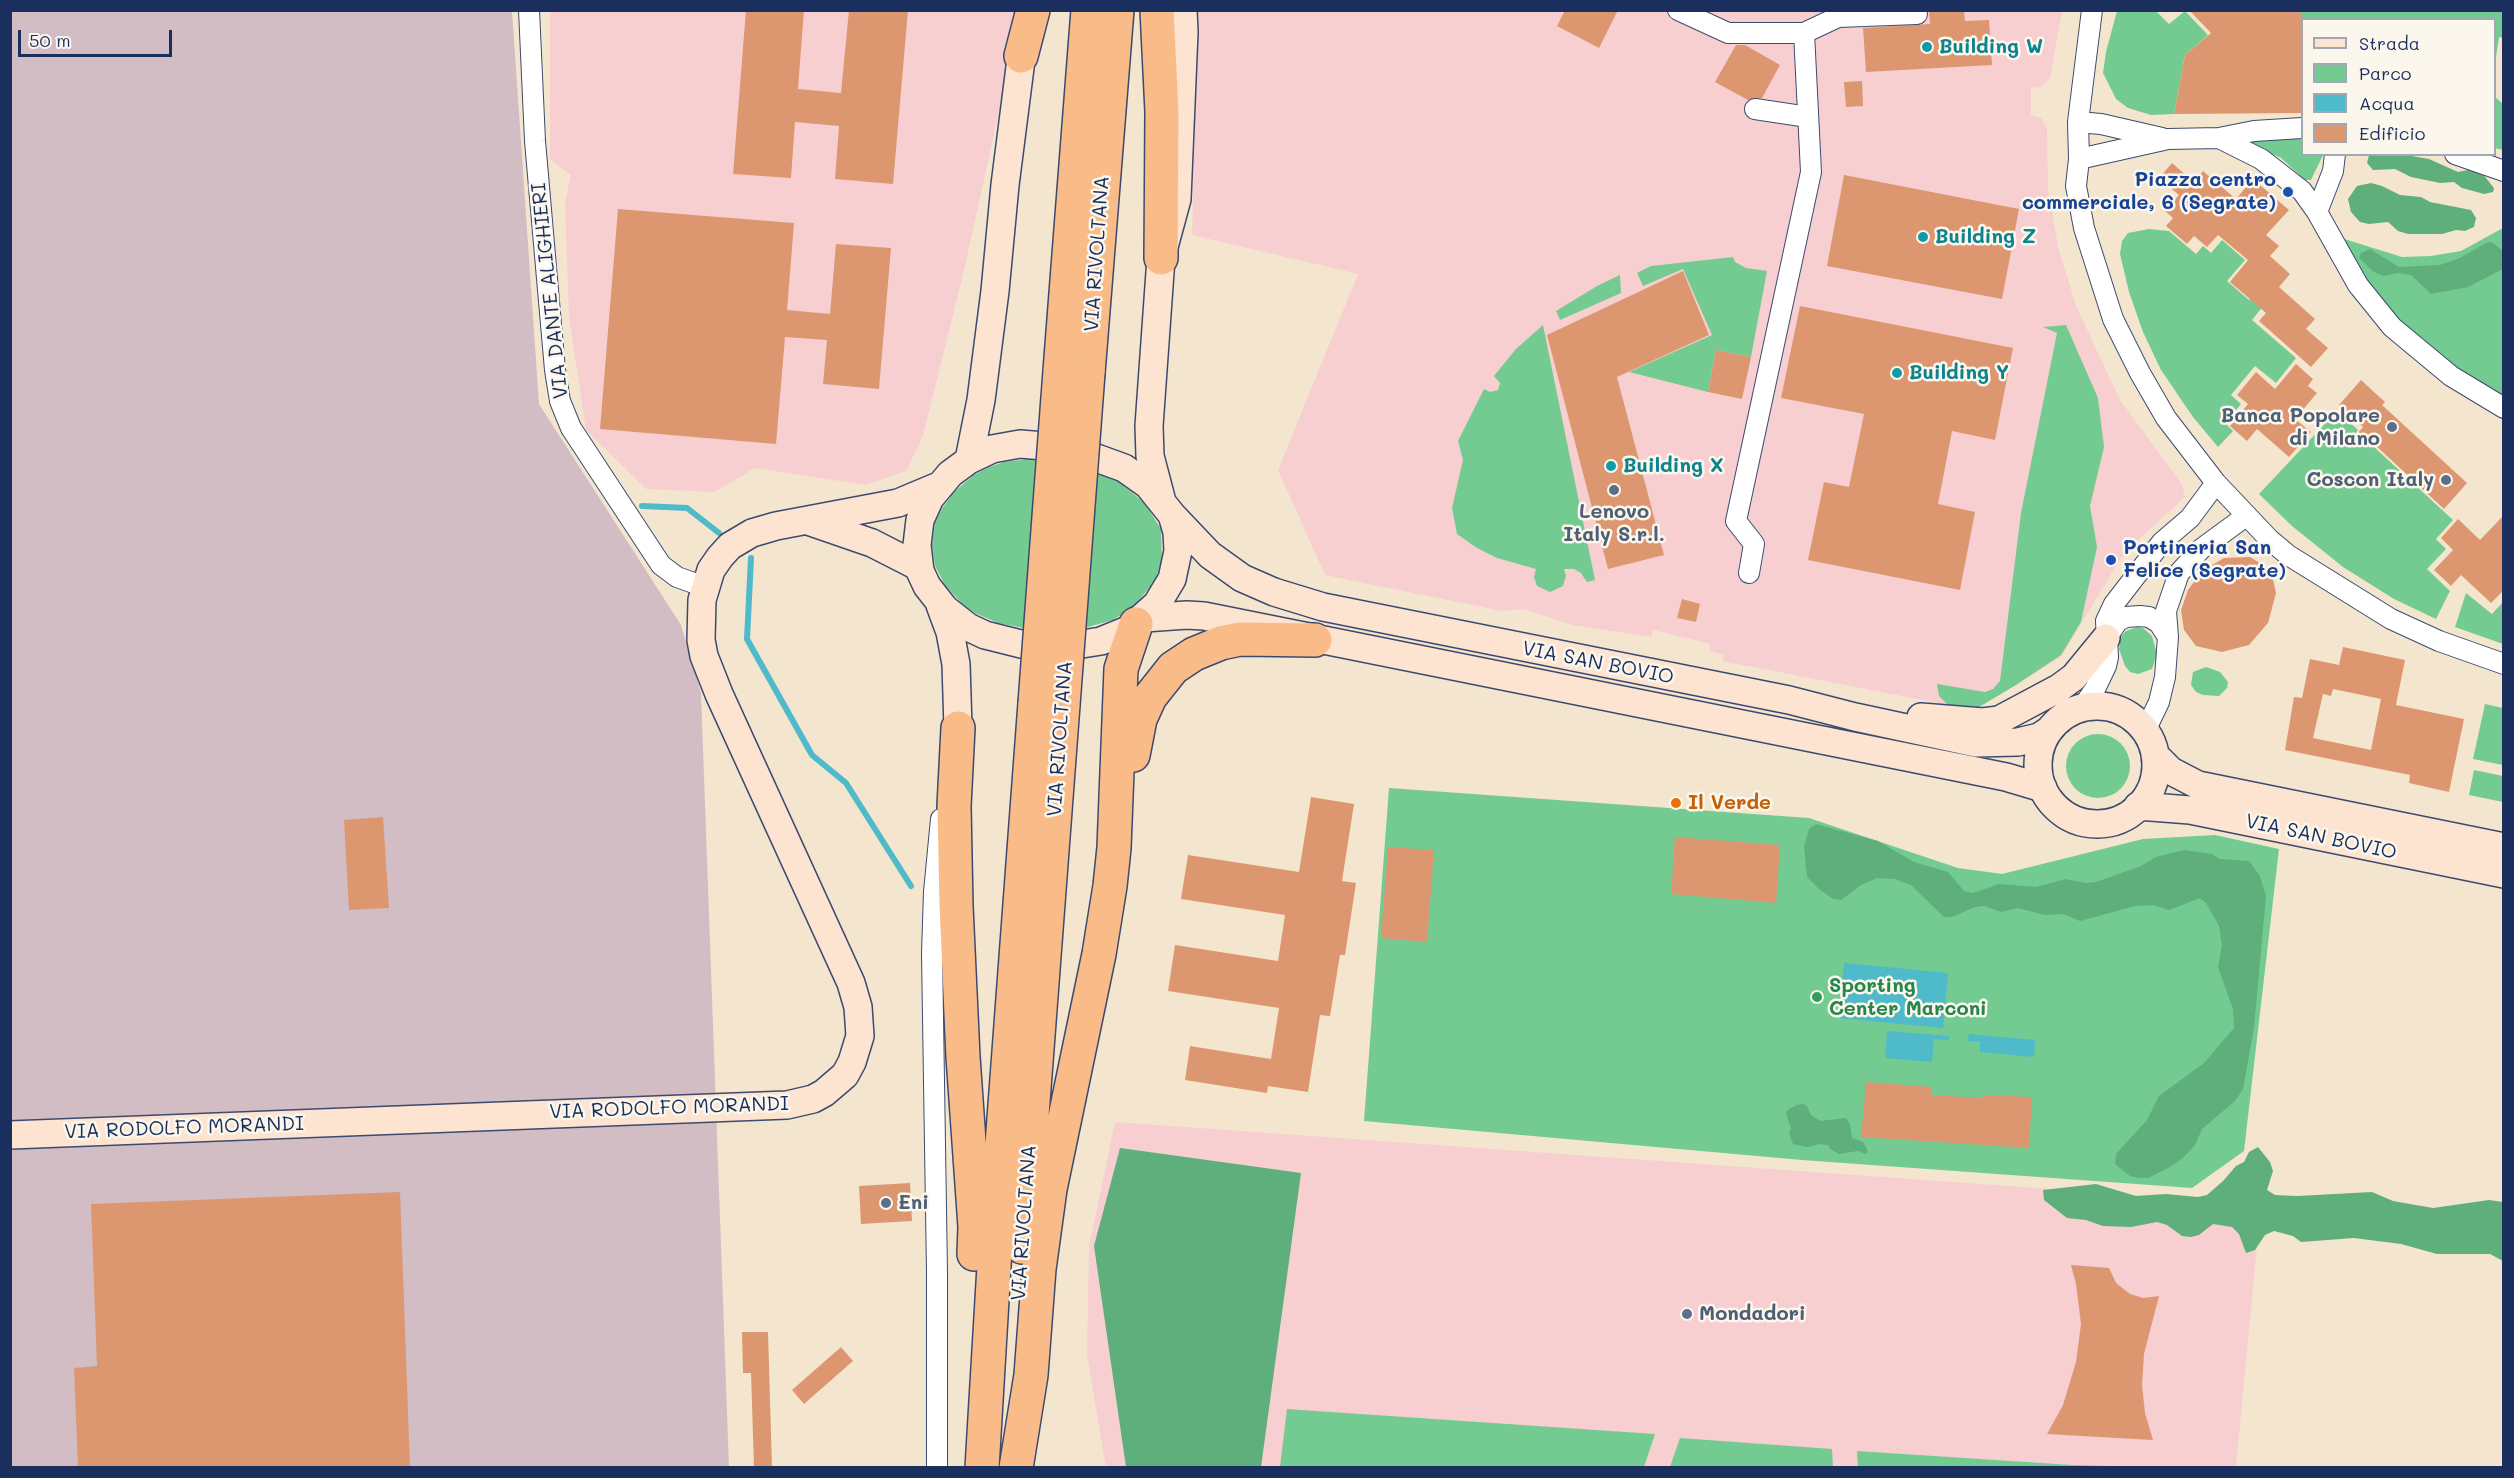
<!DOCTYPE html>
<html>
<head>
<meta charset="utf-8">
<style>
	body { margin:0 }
	#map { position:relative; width:2514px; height:1478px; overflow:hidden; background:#f4e6ce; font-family:Mali,sans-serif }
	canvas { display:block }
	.frame { position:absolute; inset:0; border:12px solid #1b2f5e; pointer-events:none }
	.legend { position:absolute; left:2301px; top:18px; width:195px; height:138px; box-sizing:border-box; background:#fbf7ec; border:2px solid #a1a7b3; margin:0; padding:8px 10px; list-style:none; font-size:18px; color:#1b2f5e }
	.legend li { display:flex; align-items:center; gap:12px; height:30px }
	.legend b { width:30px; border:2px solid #a1a7b3 }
	.scale { position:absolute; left:18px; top:30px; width:154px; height:27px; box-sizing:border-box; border:3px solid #1b2f5e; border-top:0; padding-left:8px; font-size:18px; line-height:21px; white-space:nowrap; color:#1b2f5e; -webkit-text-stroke:4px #fbf7ec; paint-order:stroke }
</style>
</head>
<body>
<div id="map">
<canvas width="2514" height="1478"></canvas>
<div class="frame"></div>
<ul class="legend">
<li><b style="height:8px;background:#fde4d0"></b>Strada</li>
<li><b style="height:16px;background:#73cb91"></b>Parco</li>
<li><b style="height:16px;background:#4fbaca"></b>Acqua</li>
<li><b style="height:16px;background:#dd9770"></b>Edificio</li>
</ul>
<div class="scale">50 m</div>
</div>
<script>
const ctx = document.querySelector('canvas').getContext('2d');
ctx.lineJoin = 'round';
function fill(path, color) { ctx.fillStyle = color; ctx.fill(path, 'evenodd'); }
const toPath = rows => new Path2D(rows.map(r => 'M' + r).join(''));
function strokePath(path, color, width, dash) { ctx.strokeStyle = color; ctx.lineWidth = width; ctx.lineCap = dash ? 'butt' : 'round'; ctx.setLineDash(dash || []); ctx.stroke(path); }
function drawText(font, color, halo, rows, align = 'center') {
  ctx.font = font + ' Mali,sans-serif'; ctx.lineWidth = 5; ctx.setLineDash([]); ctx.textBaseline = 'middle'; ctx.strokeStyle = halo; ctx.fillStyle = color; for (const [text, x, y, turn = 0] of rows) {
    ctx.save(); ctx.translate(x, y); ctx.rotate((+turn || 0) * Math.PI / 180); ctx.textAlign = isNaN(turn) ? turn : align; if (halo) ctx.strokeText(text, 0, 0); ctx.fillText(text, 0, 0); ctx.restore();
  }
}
fill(toPath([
	[550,11,1021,11,963,275,923,436,906,471,866,485,755,468,715,492,646,489,586,430,569,317,565,202,571,175,550,159],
	[1198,11,2062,11,2050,78,2041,87,2031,88,2031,115,2041,118,2047,128,2048,189,2059,251,2077,308,2120,400,2182,484,2185,497,2124,553,2061,657,1974,710,1722,661,1724,655,1710,651,1710,644,1653,630,1651,637,1573,625,1523,609,1502,611,1325,575,1278,470,1358,274,1192,235],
	[1115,1122,2261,1204,2236,1467,1106,1468,1087,1355,1089,1247]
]), '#f7cfd0');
fill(toPath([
	[10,11,512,11,539,404,681,625,701,693,729,1467,11,1467]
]), '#d2bdc5');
fill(toPath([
	[2117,11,2156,11,2169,24,2185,11,2208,35,2185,55,2174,114,2151,115,2128,108,2116,99,2103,73,2106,52],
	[2236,11,2503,11,2503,38,2499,37,2495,63,2494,20,2302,20,2302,112,2284,110],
	[2494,96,2503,104,2503,150,2495,148],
	[2302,136,2302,154,2323,155,2311,180,2305,180,2281,158,2246,141],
	[2503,228,2503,400,2468,379,2392,314,2372,288,2341,238,2402,257,2431,256,2461,251],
	[2149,229,2169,231,2196,254,2203,246,2211,253,2222,240,2245,260,2227,281,2249,300,2257,291,2268,300,2252,320,2296,358,2276,383,2255,366,2231,395,2241,404,2225,423,2233,431,2218,447,2193,417,2161,370,2143,332,2129,292,2120,254,2122,241,2128,233],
	[1733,257,1735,262,1746,268,1767,271,1751,357,1716,350,1708,392,1629,372,1712,335,1683,269,1643,286,1637,273,1651,266],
	[1620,275,1621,293,1560,320,1556,311,1597,286],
	[1543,325,1595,580,1587,582,1581,573,1574,569,1564,569,1566,576,1563,586,1550,592,1537,586,1534,577,1536,569,1497,558,1477,548,1457,534,1452,508,1463,460,1458,441,1484,389,1490,392,1498,390,1500,383,1494,376,1516,349],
	[2066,325,2098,398,2104,447,2090,506,2097,547,2081,622,2061,655,2016,685,1974,710,1948,705,1939,696,1937,684,1985,692,1993,689,2000,681,2021,513,2057,333,2043,327],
	[2337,411,2358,430,2355,434,2370,448,2373,446,2453,520,2436,539,2446,549,2427,569,2450,591,2436,619,2394,599,2343,567,2292,526,2259,494],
	[1029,459,1055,461,1094,472,1117,481,1144,502,1161,529,1162,559,1155,581,1134,606,1113,620,1081,629,1034,630,998,623,975,613,962,604,945,585,935,566,932,545,935,523,943,507,955,491,974,475,989,467,1004,462],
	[2466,593,2492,614,2503,602,2503,644,2455,627],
	[2137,627,2143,628,2152,636,2157,654,2152,669,2138,674,2130,672,2125,666,2119,649,2121,636,2126,631],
	[2206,667,2220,672,2228,682,2227,688,2219,696,2203,695,2196,692,2191,685,2193,672],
	[2485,704,2503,708,2503,765,2473,759],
	'2066 766a32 32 0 1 1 64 0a32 32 0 1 1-64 0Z',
	[2474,770,2503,776,2503,802,2469,795],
	[1389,788,1809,818,1958,868,2002,874,2143,839,2215,835,2279,849,2244,1151,2192,1188,1802,1160,1364,1121],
	[1287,1409,1655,1434,1644,1467,1280,1467],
	[1680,1438,1832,1449,1833,1467,1670,1467],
	[1857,1451,2072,1465,2146,1467,1858,1467]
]), '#73cb91');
fill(toPath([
	[2369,155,2406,155,2429,159,2458,172,2473,169,2482,173,2494,188,2493,192,2484,194,2462,188,2454,182,2440,183,2411,177,2395,169,2373,170,2367,163],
	[2371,183,2382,186,2400,195,2421,197,2430,202,2471,210,2476,218,2474,227,2465,231,2456,230,2442,234,2408,234,2398,231,2388,222,2369,224,2360,222,2351,212,2348,199,2357,186],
	[2488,242,2493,243,2503,251,2503,269,2468,287,2431,294,2411,275,2397,273,2384,276,2374,272,2359,258,2361,253,2370,249,2399,267,2440,265,2460,258],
	[1816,824,1878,841,1914,862,1948,872,1964,891,1973,893,1999,884,2036,887,2066,879,2086,883,2096,882,2141,866,2156,857,2184,850,2212,854,2220,859,2249,861,2260,876,2266,896,2254,1028,2243,1089,2235,1101,2202,1129,2195,1145,2183,1158,2170,1167,2148,1178,2139,1178,2130,1176,2115,1164,2116,1154,2147,1120,2159,1096,2204,1063,2234,1028,2233,1009,2218,967,2222,946,2219,926,2206,903,2200,898,2169,910,2152,905,2135,906,2080,921,2063,914,2044,915,2018,908,2001,912,1984,906,1975,907,1952,917,1944,917,1911,885,1895,879,1877,878,1861,885,1841,900,1833,899,1819,889,1807,877,1804,847,1809,829],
	[1804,1104,1807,1106,1811,1115,1820,1121,1846,1118,1850,1124,1852,1138,1863,1142,1868,1151,1866,1154,1858,1151,1839,1154,1830,1149,1828,1145,1820,1144,1807,1147,1793,1144,1789,1133,1791,1128,1786,1113,1788,1110,1796,1105],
	[2258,1147,2270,1162,2273,1171,2267,1190,2275,1195,2297,1196,2372,1192,2393,1201,2433,1208,2489,1200,2503,1202,2503,1261,2490,1254,2437,1254,2401,1244,2354,1238,2301,1242,2293,1236,2274,1231,2265,1235,2255,1250,2246,1253,2239,1234,2232,1227,2213,1224,2199,1235,2191,1237,2182,1236,2167,1225,2157,1222,2131,1227,2103,1226,2086,1220,2067,1218,2044,1200,2043,1190,2096,1184,2136,1196,2166,1194,2198,1197,2207,1195,2223,1181,2236,1166,2244,1162,2249,1152],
	[1120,1148,1301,1173,1261,1467,1126,1467,1094,1246]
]), '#5eaf7b');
fill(toPath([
	[1844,963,1948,973,1943,1028,1839,1018],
	[1887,1031,1949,1036,1949,1040,1934,1039,1932,1062,1885,1058],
	[1969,1034,2035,1040,2034,1057,1980,1052,1980,1042,1968,1041]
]), '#4fbaca');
strokePath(toPath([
	[642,506,687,508,719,533],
	[751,558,747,639,812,755,846,783,911,886]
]), '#4fbaca', 6);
fill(toPath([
	[746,10,804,10,798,89,841,93,849,10,908,10,893,184,835,179,839,126,795,122,791,178,733,174],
	[1565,10,1618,10,1599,48,1557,26],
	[1929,10,1964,10,1965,21,1989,20,1992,65,1866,72,1863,28,1930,24],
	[2189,10,2302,10,2302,113,2174,114,2185,55,2211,33],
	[1736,45,1745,45,1780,65,1762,98,1748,100,1715,82],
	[1862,81,1863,106,1846,107,1844,82],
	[2172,163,2194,182,2203,171,2236,199,2253,179,2289,210,2266,235,2279,246,2270,256,2290,274,2279,287,2315,319,2306,329,2328,348,2311,367,2259,321,2266,313,2230,282,2248,260,2218,235,2207,247,2194,236,2187,244,2166,226,2173,218,2165,211,2179,195,2159,178],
	[1844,175,2019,209,2002,299,1827,266],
	[618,209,794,223,787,310,830,314,836,244,891,248,879,389,823,384,827,340,785,337,776,444,600,429],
	[1683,271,1709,335,1617,377,1664,555,1608,569,1547,335],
	[1800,306,2013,348,1995,440,1952,431,1938,504,1975,512,1960,590,1808,560,1824,482,1849,487,1864,414,1781,398],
	[1716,350,1751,357,1742,399,1708,392],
	[2296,364,2313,379,2308,386,2317,393,2295,419,2311,432,2289,457,2257,429,2247,441,2230,426,2248,404,2237,395,2256,372,2275,389],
	[2361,380,2385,402,2382,405,2467,483,2444,509,2373,443,2370,446,2357,434,2363,427,2339,405],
	[2504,515,2504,590,2491,603,2461,575,2451,586,2434,570,2453,550,2441,538,2458,519,2480,540],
	[2250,557,2271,570,2276,593,2268,623,2249,645,2222,652,2196,646,2184,630,2181,610,2188,590,2202,571,2224,558],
	[1682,599,1700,604,1696,622,1677,618],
	[2343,647,2405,660,2396,705,2464,719,2449,792,2409,783,2410,775,2285,750,2294,697,2302,698,2310,659,2339,665],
	[2333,689,2381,699,2371,750,2313,738,2323,694,2331,696],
	[1311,797,1354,804,1342,881,1356,883,1345,955,1340,955,1330,1016,1320,1015,1308,1092,1268,1086,1267,1093,1185,1080,1190,1046,1271,1059,1279,1008,1168,991,1175,945,1278,961,1285,915,1181,899,1188,855,1299,872],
	[383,817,389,908,349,910,344,820],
	[1675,837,1780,845,1776,903,1671,894],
	[1388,847,1434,850,1427,942,1381,938],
	[1866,1082,1932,1087,1931,1095,1983,1098,1984,1095,2032,1097,2029,1148,1861,1137],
	[910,1183,912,1221,861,1224,859,1186],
	[400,1192,410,1467,78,1467,74,1368,97,1366,91,1204],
	[2071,1265,2109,1268,2116,1283,2130,1294,2143,1298,2159,1296,2144,1354,2142,1385,2145,1413,2153,1440,2047,1434,2063,1405,2076,1362,2081,1324,2076,1284],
	[742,1332,768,1332,772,1467,754,1467,751,1373,743,1373],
	[841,1347,853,1361,804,1404,792,1390]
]), '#dd9770');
const street = toPath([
	[529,10,535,141,555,370,560,401,571,428,661,565,677,577,705,587],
	[1678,10,1728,33,1804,33,1811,172,1736,521,1754,544,1749,573],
	[2092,10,2078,122,2079,159,2076,186,2084,228,2113,319,2140,373,2166,418,2216,483,2270,540,2288,555,2391,619,2439,641,2504,664],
	[1804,33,1838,17,1917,14],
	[1755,109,1808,117],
	[2078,122,2101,124,2162,138],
	[2219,138,2261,159,2302,191,2317,212,2358,285,2392,327,2451,376,2504,408],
	[2455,154,2504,171],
	[2079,159,2168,139,2219,138,2254,131,2302,128],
	[2317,212,2333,171,2335,154],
	[2106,638,2118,621,2126,617,2140,616,2149,617,2159,623,2168,637],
	[2082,708,2095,689,2106,666,2108,657,2106,621,2114,604,2162,542,2190,518,2216,483],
	[2145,731,2159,702,2165,677,2168,637,2166,611,2179,573,2201,549,2246,516],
	[937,1468,937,1273,932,953,934,892,941,819]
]);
const secondary = toPath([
	[1020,444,1069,448,1124,468,1148,485,1172,515,1177,532,1178,551,1172,579,1157,604,1128,630,1101,641,1082,644,1044,646,1021,644,985,635,968,627,945,609,927,586,920,571,917,545,920,520,930,498,950,474,969,460,992,449,1020,444],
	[969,460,981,400,995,291,1005,185,1024,36],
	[1161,498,1150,456,1149,426,1161,258,1177,199,1184,32,1183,10],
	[1172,515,1210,555,1242,578,1274,592,1323,607,1789,700,1855,717,1976,743,2018,742,2039,737,2048,731],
	[811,522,872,543,919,567],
	[940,605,950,632,956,664,958,728],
	[1144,618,1187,615,1204,616,2006,777,2043,788],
	'2038 765a59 59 0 1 1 118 0a59 59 0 1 1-118 0Z',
	[1921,717,1983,722,1999,720,2059,688,2074,677,2106,638],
	[2155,755,2171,771,2198,785,2504,847],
	[2138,806,2190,810,2504,874],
	[10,1135,787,1105,813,1099,824,1093,845,1075,852,1062,860,1036,858,1007,851,983,719,694,704,656,701,640,702,600,711,570,720,557,730,546,752,533,776,526,898,503,941,485]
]);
const highway = toPath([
	[1157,10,1162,112,1161,258],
	[1021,56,1033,10],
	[1060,371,1088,10],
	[1088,373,1117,10],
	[958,728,954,806,956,906,963,1057,975,1227,974,1254],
	[1133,755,1140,719,1150,697,1173,668,1194,654,1221,643,1240,639,1315,640],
	[1022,1247,1063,705],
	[982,1468,998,1199,1035,703],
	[1016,1468,1031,1375,1039,1269,1050,1189,1099,954,1110,886,1114,848,1121,669,1136,624]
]);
strokePath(street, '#3c4a6f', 22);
strokePath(secondary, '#3c4a6f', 30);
strokePath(highway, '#3c4a6f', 36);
strokePath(street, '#fff', 20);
strokePath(secondary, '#fde4d0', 27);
strokePath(highway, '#f9bc89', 33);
const highwayBridge = toPath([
	[1035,703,1060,371],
	[1063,705,1088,373]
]);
strokePath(highwayBridge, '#3c4a6f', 36, []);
strokePath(highwayBridge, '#f9bc89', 33);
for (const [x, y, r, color] of [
	[1927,47,6,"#0f9aa8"],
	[2288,192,6,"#1a4fb4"],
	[1923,237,6,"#0f9aa8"],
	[1897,373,6,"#0f9aa8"],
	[2392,427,6,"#5c6f8a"],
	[1611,466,6,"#0f9aa8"],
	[2446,480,6,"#5c6f8a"],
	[1614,490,6,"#5c6f8a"],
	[2111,560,6,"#1a4fb4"],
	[1676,803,6,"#e8710a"],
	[1817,997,6,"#2e9e5b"],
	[886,1203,6,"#5c6f8a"],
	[1687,1314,6,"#5c6f8a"]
]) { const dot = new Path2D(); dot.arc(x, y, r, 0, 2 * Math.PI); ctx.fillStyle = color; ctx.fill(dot); strokePath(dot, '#fbf7ec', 2); }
drawText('bold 20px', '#0d838f', '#fbf7ec', [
	["Building W",1939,47],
	["Building Z",1935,237],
	["Building Y",1909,373],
	["Building X",1623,466]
], 'left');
drawText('bold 20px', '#164399', '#fbf7ec', [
	["Piazza centro",2276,180],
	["commerciale, 6 (Segrate)",2276,203],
	["Portineria San",2123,548,"left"],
	["Felice (Segrate)",2123,571,"left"]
], 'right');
drawText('20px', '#1b2f5e', '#fbf7ec', [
	["VIA RIVOLTANA",1097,254,-86],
	["VIA DANTE ALIGHIERI",550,291,-96],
	["VIA SAN BOVIO",1598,663,11],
	["VIA RIVOLTANA",1060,739,-86],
	["VIA SAN BOVIO",2321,837,12],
	["VIA RODOLFO MORANDI",669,1108,-2],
	["VIA RODOLFO MORANDI",184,1128,-2],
	["VIA RIVOLTANA",1024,1223,-86]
]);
drawText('bold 20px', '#4e5e75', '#fbf7ec', [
	["Banca Popolare",2380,416],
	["di Milano",2380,439],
	["Coscon Italy",2434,480],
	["Lenovo",1614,512,"center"],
	["Italy S.r.l.",1614,535,"center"],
	["Eni",898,1203,"left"],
	["Mondadori",1699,1314,"left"]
], 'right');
drawText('bold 20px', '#c56008', '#fbf7ec', [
	["Il Verde",1688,803]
], 'left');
drawText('bold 20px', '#27864d', '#fbf7ec', [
	["Sporting",1829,986],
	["Center Marconi",1829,1009]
], 'left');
</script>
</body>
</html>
